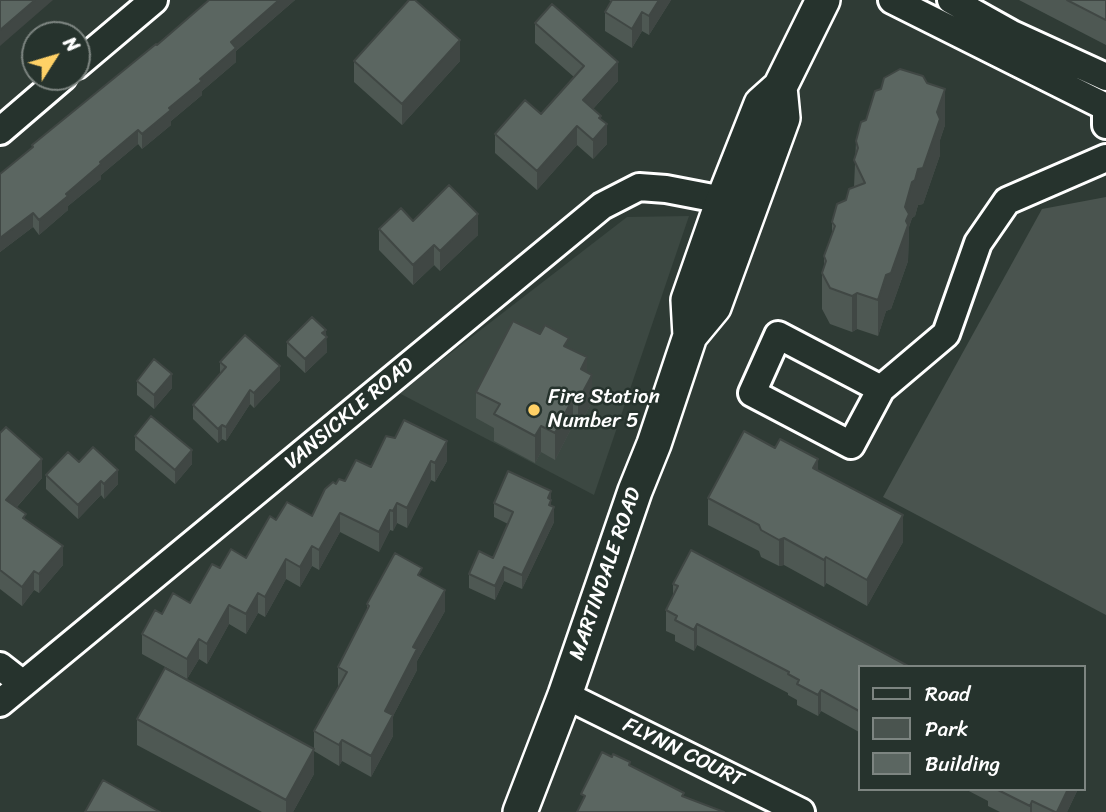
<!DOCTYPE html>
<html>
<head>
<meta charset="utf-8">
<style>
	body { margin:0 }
	#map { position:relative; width:1106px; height:812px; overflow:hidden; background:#2f3b35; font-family:Sriracha,sans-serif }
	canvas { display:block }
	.legend { position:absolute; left:858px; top:665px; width:228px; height:126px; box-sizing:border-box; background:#26332d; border:2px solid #7d8581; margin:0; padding:9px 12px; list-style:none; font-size:21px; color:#fff }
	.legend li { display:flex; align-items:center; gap:14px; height:35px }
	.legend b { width:35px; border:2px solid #7d8581 }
	.north { position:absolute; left:21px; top:21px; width:70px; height:70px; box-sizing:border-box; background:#26332d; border:2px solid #7d8581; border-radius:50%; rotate:53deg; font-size:19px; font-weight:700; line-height:28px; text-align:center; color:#fff }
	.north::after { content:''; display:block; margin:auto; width:24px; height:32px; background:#ffd166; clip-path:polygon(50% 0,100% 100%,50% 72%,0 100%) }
</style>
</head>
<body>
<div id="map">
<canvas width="1106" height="812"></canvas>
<ul class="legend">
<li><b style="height:9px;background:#26332d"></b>Road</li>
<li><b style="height:19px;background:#4a544f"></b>Park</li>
<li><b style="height:19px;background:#5b6661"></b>Building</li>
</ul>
<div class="north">N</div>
</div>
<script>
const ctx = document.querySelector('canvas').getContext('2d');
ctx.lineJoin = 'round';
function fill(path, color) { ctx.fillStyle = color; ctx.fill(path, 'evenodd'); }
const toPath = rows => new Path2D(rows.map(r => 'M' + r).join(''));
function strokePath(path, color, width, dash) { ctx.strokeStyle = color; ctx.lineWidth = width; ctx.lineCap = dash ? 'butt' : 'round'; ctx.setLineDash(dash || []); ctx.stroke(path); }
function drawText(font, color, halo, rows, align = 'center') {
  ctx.font = font + ' Sriracha,sans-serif'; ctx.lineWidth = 5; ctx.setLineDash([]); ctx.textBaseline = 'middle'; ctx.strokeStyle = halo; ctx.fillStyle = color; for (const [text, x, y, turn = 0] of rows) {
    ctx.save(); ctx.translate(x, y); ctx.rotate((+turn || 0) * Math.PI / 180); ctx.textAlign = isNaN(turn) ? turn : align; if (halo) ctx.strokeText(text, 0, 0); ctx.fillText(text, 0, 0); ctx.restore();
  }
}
fill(toPath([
	[689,216,594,495,399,393,627,217]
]), '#3c4842');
fill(toPath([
	[1106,197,1106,615,883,497,1042,209]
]), '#4a544f');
const minor = toPath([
	[892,0,1106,107,1106,125],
	[951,0,1012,34,1106,77],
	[77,65,154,0],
	[0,131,63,77],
	[881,389,778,335,752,393,851,445,881,389,946,334,978,243,1007,201,1106,158],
	[0,666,23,684],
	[565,695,801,812],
	[0,703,602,206,639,187,666,189,723,200]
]);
const major = toPath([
	[690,336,688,300,723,200,761,104,780,87,823,0],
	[520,812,565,695,635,491,654,444,690,336,714,307,783,118,780,87]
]);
strokePath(minor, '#fff', 32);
strokePath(major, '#fff', 38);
strokePath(minor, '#26332d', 26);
strokePath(major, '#26332d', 33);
fill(toPath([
	[209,0,295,0,236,51,236,62,202,91,202,95,171,121,171,125,142,149,138,144,101,175,101,179,68,206,68,210,39,235,33,227,0,252,0,174,32,148,32,145,157,45],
	[609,0,671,0,649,35,642,31,632,48,605,31,605,12,612,2],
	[1019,0,1106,0,1106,45],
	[535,23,618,81,593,109,601,120,607,144,593,159,577,145,537,190,495,153,495,134,541,114,574,77,535,43],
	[354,61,460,61,402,125,354,82],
	[927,83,945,125,940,140,940,155,923,204,918,205,915,216,912,218,909,227,908,261,891,309,886,311,878,336,857,329,852,332,830,324,822,309,822,273,824,267,824,256,832,233,832,222,854,187,856,141,866,120],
	[413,221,478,235,440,271,434,265,413,285,379,250,379,229],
	[326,336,327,352,305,373,287,356,287,342],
	[569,348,587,372,592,402,578,428,573,425,555,460,541,452,535,463,494,441,494,428,476,418,476,392],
	[220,362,280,380,254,408,250,404,226,441,222,439,218,443,193,419,193,405,220,373],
	[137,381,172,388,154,409,137,395],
	[0,433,42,478,17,507,26,520,63,565,39,593,34,590,22,606,0,589],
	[135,436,192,464,175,484,135,450],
	[386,436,447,461,435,482,431,480,407,528,397,523,393,531,390,530,379,552,340,532,319,570,312,566,300,587,286,579,265,617,258,613,246,634,229,624,207,664,199,659,187,679,142,654,142,634,162,614,190,603,220,568,246,558,276,520,312,516,336,484,345,481,371,467],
	[79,462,118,484,104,499,101,495,78,519,46,489,46,475],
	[818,470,903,542,867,606,826,583,824,587,784,565,779,566,761,557,759,551,708,525,708,498],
	[551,491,551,506,554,522,522,589,504,581,495,600,469,588,469,574,493,558,508,524,494,517,494,503],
	[422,577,445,611,417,661,417,670,393,716,393,736,371,777,342,761,339,766,314,751,314,774,293,812,262,812,137,745,137,719,314,749,314,731,338,688,338,667,367,610,367,604],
	[673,584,859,667,859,732,821,711,818,716,797,705,797,700,788,695,788,693,697,645,694,651,675,641,675,635,666,631,666,610,673,597],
	[965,789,1078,789,1067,812,1000,812,988,806,988,801]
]), '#4e5853');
fill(toPath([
	[35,0,53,0,0,46,0,30],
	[279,0,295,0,236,51,236,62,202,91,202,95,171,121,171,125,142,149,142,134,200,79,231,42],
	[659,0,671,0,649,35,649,16],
	[642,12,642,31,632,48,632,29],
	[460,40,460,61,402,125,402,104],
	[618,62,618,81,583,120,583,100],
	[945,89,945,125,940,140,940,155,923,204,918,205,915,216,912,218,909,227,908,261,891,309,886,311,878,336,878,300,912,182],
	[601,116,601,130,607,124,607,144,593,159,593,140,599,118],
	[577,126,577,145,537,190,537,171],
	[138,130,138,144,101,175,101,179,68,206,68,210,39,235,39,220,100,162],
	[33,213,33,227,0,252,0,238],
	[478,214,478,235,440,271,440,251],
	[434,245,434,265,413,285,413,265],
	[857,293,857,329,852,332,852,296],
	[326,330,327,352,305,373,305,359,322,333],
	[587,357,587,384,581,369],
	[280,366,280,380,254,408,254,393],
	[172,374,172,388,154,409,154,395],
	[592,375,592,402,578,428,578,401],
	[250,390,250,404,226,441,226,427],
	[573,398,573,425,555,460,555,433],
	[222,425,222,439,218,443,218,429],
	[541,426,541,452,535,463,535,436],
	[447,441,447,461,435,482,435,463],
	[192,450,192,464,175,484,175,470],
	[42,459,42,478,6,519,6,500],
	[818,459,818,486,813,468],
	[431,461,431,480,407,528,407,508],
	[118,470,118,484,104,499,104,484],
	[101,481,101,495,78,519,78,505],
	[551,491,551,514,554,507,554,522,522,589,522,575],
	[397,503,397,523,393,531,393,511],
	[390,510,390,530,379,552,379,532],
	[340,513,340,532,319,570,319,550],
	[903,515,903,542,867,606,867,580],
	[784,538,784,565,779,566,779,540],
	[63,546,63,565,39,593,39,574],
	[312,546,312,566,300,587,300,567],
	[826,557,826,583,824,587,824,560],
	[286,559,286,579,265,617,265,597],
	[504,567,504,581,495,600,495,586],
	[34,571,34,590,22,606,22,587],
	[445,590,445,611,417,661,417,670,393,716,393,736,371,777,371,756,385,711,413,647],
	[258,593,258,613,246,634,246,614],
	[229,605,229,624,207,664,207,644],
	[697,624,697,645,694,651,694,630],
	[199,639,199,659,187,679,187,659],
	[821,690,821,711,818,716,818,695],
	[342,740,342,761,339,766,339,745],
	[314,749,314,774,293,812,286,812,286,800],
	[1068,789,1078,789,1067,812,1057,812],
	[1032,801,1032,812,1030,812,1030,806]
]), '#404744');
const building = toPath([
	[0,0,35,0,0,30,0,0],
	[209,0,279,0,231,42,236,48,200,79,202,81,169,108,171,110,142,134,138,130,100,162,101,164,66,194,68,196,39,220,33,213,0,238,0,174,33,147,32,145,156,44,157,45,209,0],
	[409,0,415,0,460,40,402,104,354,61,409,0],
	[612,0,659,0,649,16,642,12,632,29,605,12,612,0],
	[1067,0,1106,0,1106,20,1067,0],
	[552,4,618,62,583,100,601,116,599,118,607,124,593,140,577,126,537,171,495,134,525,100,541,114,584,66,535,23,552,4],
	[900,69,923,76,927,83,945,89,937,112,940,119,923,168,918,169,915,180,912,182,905,207,909,214,906,221,908,225,891,273,886,275,878,300,857,293,852,296,830,288,822,273,826,261,824,256,835,226,832,222,837,204,846,200,849,189,865,183,854,160,858,148,856,141,861,122,866,120,875,91,881,89,884,78,900,69],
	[449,185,478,214,440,251,434,245,413,265,379,229,401,208,413,221,449,185],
	[312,317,326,330,322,333,327,337,305,359,287,342,312,317],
	[513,321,540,334,545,325,569,338,564,346,587,357,581,369,592,375,578,401,573,398,555,433,541,426,535,436,494,414,500,404,476,392,513,321],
	[245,335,280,366,254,393,250,390,226,427,222,425,218,429,193,405,226,367,220,362,245,335],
	[154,359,172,374,154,395,137,381,154,359],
	[151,416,192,450,175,470,135,436,151,416],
	[404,420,447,441,435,463,431,461,407,508,397,503,393,511,390,510,379,532,340,513,319,550,312,546,300,567,286,559,265,597,258,593,246,614,229,605,207,644,199,639,187,659,142,634,155,610,162,614,173,593,190,603,212,564,220,568,231,549,246,558,270,516,276,520,287,502,312,516,325,489,333,482,336,484,339,479,345,481,356,460,371,467,386,436,395,438,404,420],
	[6,427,42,459,6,500,26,514,23,518,63,546,39,574,34,571,22,587,0,570,0,433,6,427],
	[744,431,775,448,780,439,818,459,813,468,903,515,867,580,826,557,824,560,784,538,779,540,761,530,759,525,708,498,744,431],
	[93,447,118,470,104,484,101,481,78,505,46,475,68,452,79,462,93,447],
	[508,471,551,491,548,498,551,500,549,505,554,507,522,575,504,567,495,586,469,574,479,551,493,558,513,512,494,503,508,471],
	[691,550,910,667,859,667,859,711,821,690,818,695,797,684,799,680,788,674,789,672,697,624,694,630,675,620,677,616,666,610,678,586,673,584,691,550],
	[395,553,422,568,418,575,445,590,413,647,417,649,385,711,393,715,371,756,342,740,339,745,314,731,347,672,338,667,369,606,367,604,395,553],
	[165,668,314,749,286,800,137,719,165,668],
	[602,752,612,757,613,754,630,762,629,765,684,793,682,796,724,812,577,812,585,796,581,794,602,752],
	[103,780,160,812,85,812,103,780],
	[996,789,1068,789,1057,812,1055,812,1032,801,1030,806,996,789]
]);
fill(building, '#5b6661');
strokePath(building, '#404744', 2);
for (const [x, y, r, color] of [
	[534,410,7,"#ffd166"]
]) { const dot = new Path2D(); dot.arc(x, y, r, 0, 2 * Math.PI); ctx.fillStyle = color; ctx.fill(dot); strokePath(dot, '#26332d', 2.5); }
drawText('21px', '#fff', '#26332d', [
	["Fire Station",548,398],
	["Number 5",548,422]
], 'left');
drawText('21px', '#fff', '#26332d', [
	["VANSICKLE ROAD",350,414,-40],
	["MARTINDALE ROAD",606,574,-71],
	["FLYNN COURT",683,753,26]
]);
</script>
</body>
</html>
